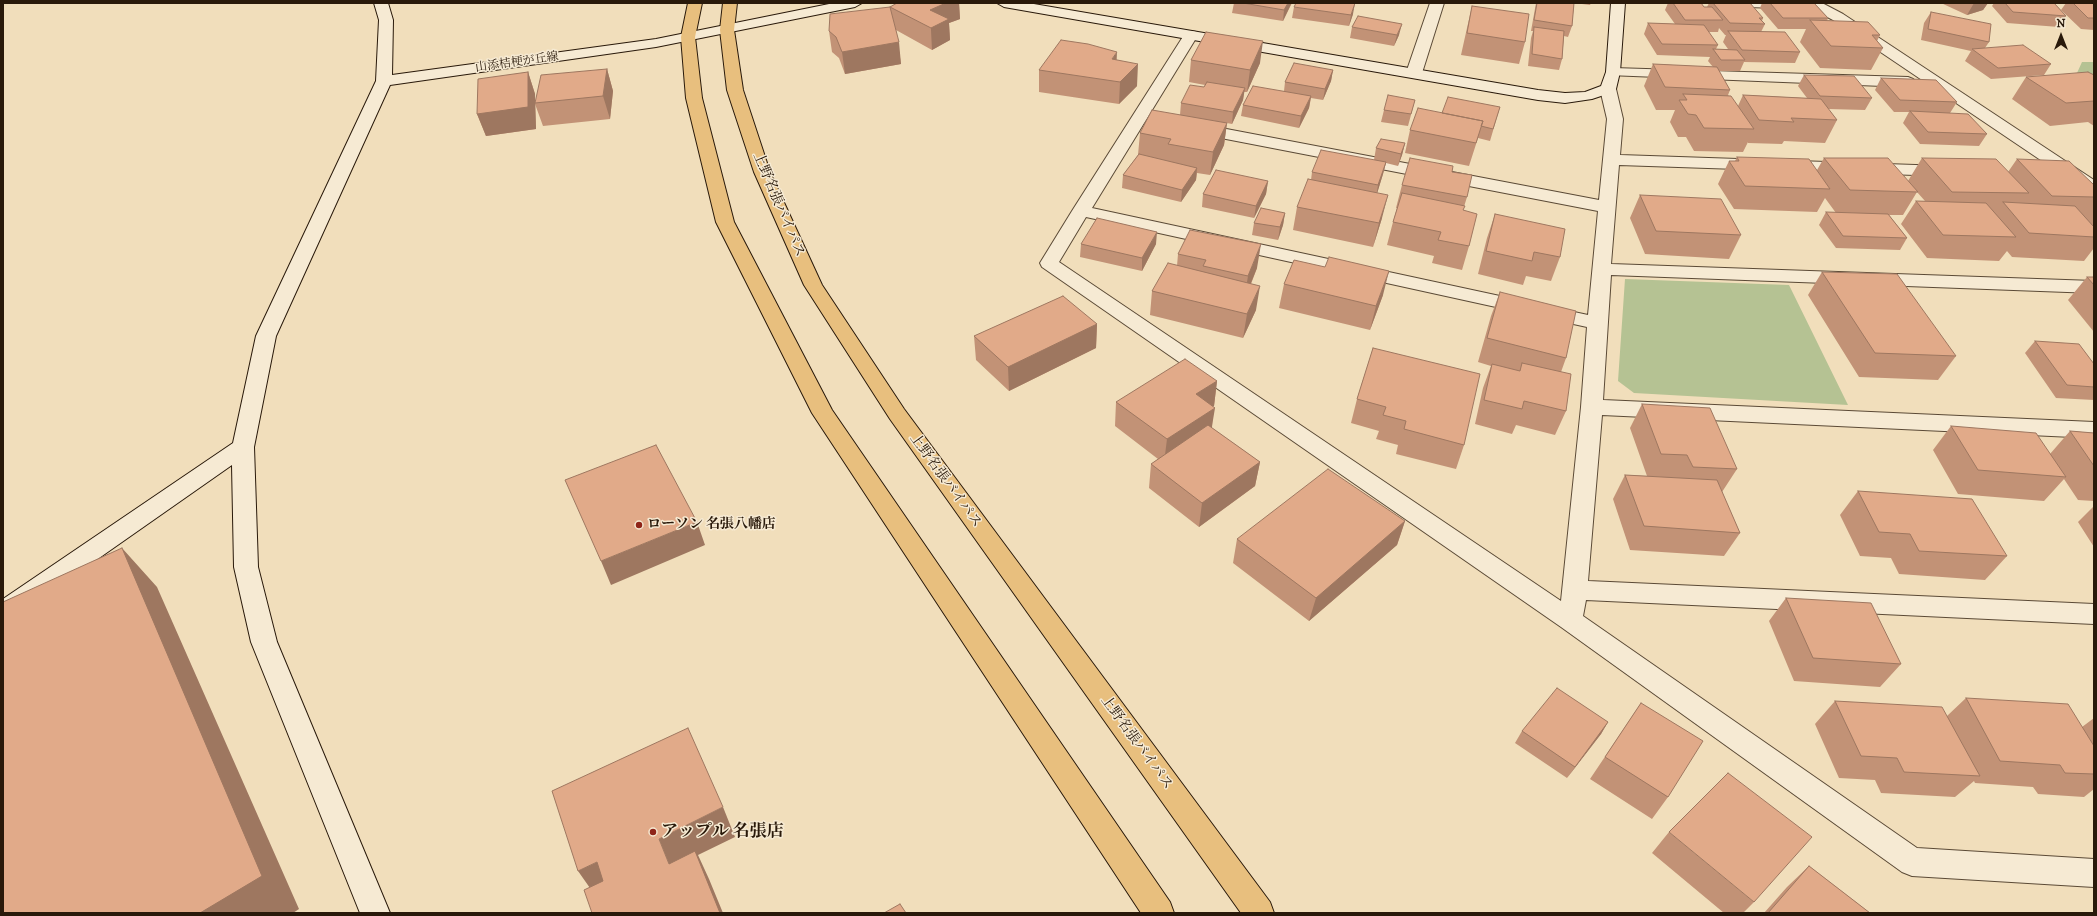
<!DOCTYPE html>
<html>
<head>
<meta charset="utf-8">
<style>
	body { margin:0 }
	#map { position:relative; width:2097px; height:916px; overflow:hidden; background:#f1debb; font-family:"IM FELL DW Pica",serif }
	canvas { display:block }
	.frame { position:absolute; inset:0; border:4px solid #29190a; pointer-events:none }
	.north { position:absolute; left:2041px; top:16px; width:40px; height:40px; -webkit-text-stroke:3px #f6ead3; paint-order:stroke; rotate:0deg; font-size:11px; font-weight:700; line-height:16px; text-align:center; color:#29190a }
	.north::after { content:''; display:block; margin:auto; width:14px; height:18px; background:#29190a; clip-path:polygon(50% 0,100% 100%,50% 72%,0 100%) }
</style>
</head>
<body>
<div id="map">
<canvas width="2097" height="916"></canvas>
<div class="frame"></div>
<div class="north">N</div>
</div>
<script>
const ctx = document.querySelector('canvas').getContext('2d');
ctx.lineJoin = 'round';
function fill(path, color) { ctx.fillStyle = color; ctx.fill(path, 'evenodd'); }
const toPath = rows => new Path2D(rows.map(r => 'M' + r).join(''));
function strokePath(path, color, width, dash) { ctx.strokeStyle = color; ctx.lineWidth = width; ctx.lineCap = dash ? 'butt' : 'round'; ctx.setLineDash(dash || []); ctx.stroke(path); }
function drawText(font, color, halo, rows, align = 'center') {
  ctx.font = font + ' "IM FELL DW Pica","Noto Serif JP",serif'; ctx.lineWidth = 3; ctx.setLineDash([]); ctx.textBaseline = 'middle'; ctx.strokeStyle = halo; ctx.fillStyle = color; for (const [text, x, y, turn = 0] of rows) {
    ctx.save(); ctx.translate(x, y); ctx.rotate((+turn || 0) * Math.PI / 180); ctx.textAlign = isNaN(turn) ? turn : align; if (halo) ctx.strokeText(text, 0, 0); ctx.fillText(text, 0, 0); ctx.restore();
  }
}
fill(toPath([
	[2082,62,2094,62,2094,83,2077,73],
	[1625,279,1789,285,1848,405,1634,393,1618,381]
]), '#b5c293');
const street = toPath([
	[1430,3,1444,3,1422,73,1419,76,1409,76,1406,73,1430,3],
	[1740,3,1822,3,1843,14,2094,180,2094,193,2088,192,1833,20,1812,9,1747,7,1740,3],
	[1191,31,1196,32,1198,35,1092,208,1588,315,1598,211,1195,133,1189,131,1187,128,1189,125,1195,123,1599,200,1607,119,1600,89,1603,86,1608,84,1613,86,1616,89,1623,119,1620,155,1945,166,1951,167,1953,171,1951,175,1945,176,1619,165,1611,264,2094,281,2094,293,1611,275,1603,400,2094,422,2094,438,1602,415,1588,581,2094,604,2094,624,1586,600,1583,616,1917,848,2094,859,2094,887,1912,876,1902,872,1561,627,1042,267,1040,263,1072,211,1184,35,1186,32,1191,31],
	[1086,217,1587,327,1581,407,1561,601,1059,262,1086,217],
	[1613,68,1908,77,1913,79,1916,82,1913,85,1908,87,1608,75,1606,72,1608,69,1613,68]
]);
const secondary = toPath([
	[374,3,388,3,393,20,392,75,656,39,834,3,862,3,855,7,656,47,390,85,276,336,254,447,258,567,277,642,390,913,360,913,251,642,234,567,232,465,12,619,3,622,3,599,233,443,256,336,376,81,379,20,374,3],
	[997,3,1028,3,1538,90,1565,93,1585,92,1601,86,1606,72,1611,3,1625,3,1620,72,1616,89,1613,92,1592,99,1565,103,1538,100,1004,7,997,3]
]);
const highway = toPath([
	[688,3,702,3,695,37,702,98,734,222,832,410,1170,902,1174,913,1141,913,812,413,716,222,686,98,681,37,688,3],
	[723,3,737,3,734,30,743,90,770,172,822,285,904,409,1270,902,1274,913,1241,913,890,419,804,285,754,172,727,90,720,30,723,3]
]);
strokePath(street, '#5b4a36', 2);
strokePath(secondary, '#29190a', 2);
strokePath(highway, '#29190a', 2);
fill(street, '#f6ead3');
fill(secondary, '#f6ead3');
fill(highway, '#e8bf7e');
fill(toPath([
	[897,3,959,3,960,19,949,23,950,40,932,50,896,30,901,64,845,74,839,58,832,52,829,31,890,7],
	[1234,3,1292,3,1283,21,1232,13],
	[1536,3,1591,3,1590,5,1574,3,1572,26,1568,37,1564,36,1562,59,1559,70,1528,66,1531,38,1533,31,1531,31],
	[1668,3,1701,3,1704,7,1707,7,1709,3,1743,3,1763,18,1762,21,1765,24,1761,32,1800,52,1795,63,1744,62,1740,71,1719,71,1730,90,1728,95,1738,106,1743,95,1807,98,1798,86,1804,75,1872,98,1865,110,1828,109,1837,120,1825,143,1784,141,1782,144,1748,143,1748,142,1743,152,1694,151,1686,137,1678,137,1670,122,1675,110,1656,110,1644,86,1653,64,1713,67,1708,61,1710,57,1657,55,1644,34,1648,23,1675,24,1665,10],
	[1719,28,1725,35,1726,35,1723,42,1728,49,1716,49,1718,45,1708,32,1718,32],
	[1762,3,1814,3,1828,18,1827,21,1880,35,1877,41,1883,48,1871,70,1820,68,1800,42,1806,29,1778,29,1760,8],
	[1875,3,1905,3,1905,4,1877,4],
	[1941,3,1988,3,1983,10,1967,15],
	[1994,3,2054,3,2066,16,2059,27,2007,23,1992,6],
	[2066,3,2094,3,2094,30,2081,29,2061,10],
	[1472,6,1525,42,1519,64,1461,55,1467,28],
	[1294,7,1353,14,1349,26,1292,18],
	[1931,12,1989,42,1985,48,2051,64,2044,75,1991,79,1965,61,1971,51,1921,40,1924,23],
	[1352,27,1399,35,1394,46,1350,38],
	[1117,60,1137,86,1119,104,1039,92,1039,70],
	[1191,60,1260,63,1247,92,1244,92,1243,100,1232,124,1227,123,1224,145,1210,175,1197,173,1196,180,1181,202,1122,188,1123,175,1138,155,1140,133,1180,115,1181,103,1204,87,1205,85,1189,82],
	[607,69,613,91,610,119,543,126,535,104,536,129,486,136,477,114,528,72,535,94,535,102],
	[1333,70,1331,81,1323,100,1311,98,1309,108,1299,128,1241,116,1243,105,1284,91,1285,82],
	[2094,75,2094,126,2088,122,2050,126,2012,99,2026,77],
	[1881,78,1957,102,1950,113,1987,134,1979,146,1920,144,1903,123,1909,112,1894,112,1875,90],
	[1415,100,1408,126,1381,122,1384,110],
	[1500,107,1490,141,1478,138,1469,166,1405,153,1410,130,1442,113],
	[1405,143,1402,155,1398,166,1386,163,1383,174,1377,193,1382,218,1373,247,1293,230,1297,207,1311,180,1312,172,1374,160,1376,148],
	[1737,157,1817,170,1824,158,1908,181,1922,158,2008,172,2017,159,2094,185,2094,248,2084,261,2012,257,2007,251,1999,261,1927,258,1901,224,1916,201,1925,201,1917,192,1903,215,1889,215,1907,238,1900,250,1836,248,1819,225,1826,212,1836,213,1825,198,1817,212,1734,209,1718,184,1729,161,1735,161],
	[1452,172,1467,197,1463,210,1469,246,1462,270,1432,263,1434,256,1387,245,1393,222,1397,208,1396,208,1402,185],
	[1268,181,1266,194,1254,218,1202,207,1203,194],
	[1640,195,1741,235,1729,259,1645,254,1630,218],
	[1285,213,1283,225,1278,240,1252,235,1254,223],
	[1495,214,1560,257,1551,281,1526,276,1523,285,1478,274,1487,238],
	[1081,244,1156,244,1142,271,1080,257],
	[1178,254,1257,268,1251,284,1256,310,1243,338,1150,315,1152,291,1177,266],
	[1822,272,1956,356,1938,380,1859,377,1808,295],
	[2087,277,2094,277,2094,332,2068,300],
	[1284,284,1383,295,1370,330,1279,308],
	[1500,292,1566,358,1561,372,1566,411,1555,435,1516,425,1512,434,1475,424,1483,388,1491,366,1478,362,1491,316],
	[1097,324,1096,348,1009,391,976,360,974,336],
	[2035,341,2094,364,2094,400,2056,398,2025,353],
	[1373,348,1464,445,1456,469,1396,454,1398,445,1376,439,1379,431,1351,423,1357,399],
	[1217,381,1214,406,1213,406,1212,428,1260,462,1255,486,1199,527,1149,488,1151,464,1158,459,1115,426,1116,402],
	[1642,404,1737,469,1722,492,1740,533,1724,556,1630,550,1613,499,1625,475,1647,476,1630,428],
	[1951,426,2050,454,2070,431,2094,433,2094,501,2078,500,2064,479,2044,501,1958,494,1933,450],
	[1858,491,2007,556,1985,580,1899,574,1891,558,1860,556,1840,515],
	[2094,506,2094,547,2078,522],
	[1405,521,1397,545,1309,621,1233,563,1237,539],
	[1786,598,1901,664,1880,687,1794,681,1769,621],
	[1966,698,2082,727,2094,718,2094,789,2084,797,2038,794,2033,787,1975,783,1974,781,1955,797,1881,793,1875,780,1839,778,1815,724,1835,701,1947,716],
	[1641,703,1668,797,1652,819,1590,779],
	[1608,722,1601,734,1567,778,1515,743,1522,731],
	[1669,832,1754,902,1743,913,1724,913,1652,853],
	[1809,866,1870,913,1764,913,1787,887]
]), '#c29276');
fill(toPath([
	[946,3,959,3,960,19,949,23,950,40,932,50,930,10],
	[1288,3,1292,3,1291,4,1283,21,1284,10],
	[1355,3,1353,14,1349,26,1351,15],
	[1974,3,1988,3,1983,10,1967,15],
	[1402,24,1399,35,1394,46,1397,35],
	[1263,41,1260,63,1247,92,1250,70],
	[899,42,901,64,845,74,842,52],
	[1117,52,1116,74,1111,81,1112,59],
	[1138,64,1137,86,1119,104,1120,82],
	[607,69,613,91,610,119,603,96],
	[1333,70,1331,81,1323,100,1325,89],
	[528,72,535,94,536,129,486,136,477,114],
	[1245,88,1243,100,1232,124,1233,112],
	[1311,96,1309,108,1299,128,1301,116],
	[1227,123,1224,145,1210,175,1213,152],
	[1405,143,1402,155,1398,166,1401,154],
	[1386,162,1383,174,1376,197,1378,185],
	[1197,168,1196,180,1181,202,1182,190],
	[1268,181,1266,194,1254,218,1256,206],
	[1388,195,1382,218,1373,247,1379,223],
	[1285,213,1283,225,1278,240,1280,227],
	[1157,232,1156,244,1142,271,1142,258],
	[1261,244,1257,268,1244,300,1248,276],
	[1389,271,1383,295,1370,330,1376,306],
	[1260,286,1256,310,1243,338,1247,314],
	[1097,324,1096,348,1009,391,1008,367],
	[1217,381,1214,406,1193,419,1196,394],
	[1215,408,1211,432,1164,463,1167,439],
	[1260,462,1255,486,1199,527,1202,503],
	[1405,521,1397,545,1309,621,1316,598],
	[697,522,705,545,611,585,601,561],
	[122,548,157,587,299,909,293,913,200,913],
	[1608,722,1601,734,1567,778,1575,767],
	[723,807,735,837,698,855,709,879,723,913,720,913,669,864,659,839],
	[597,862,614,890,597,898,578,871]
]), '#9e7760');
const building = toPath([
	[897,3,946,3,930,10,949,19,931,28,890,7,897,3],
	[1243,3,1288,3,1284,10,1243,3],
	[1296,3,1355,3,1351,15,1294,7,1296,3],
	[1537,3,1574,3,1572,26,1534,20,1537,3],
	[1673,3,1701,3,1704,7,1712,7,1723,20,1685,20,1673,3],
	[1713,3,1750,3,1763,18,1759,18,1765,24,1730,23,1713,3],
	[1770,3,1814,3,1828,18,1783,18,1770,3],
	[2005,3,2054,3,2066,16,2013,12,2005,3],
	[2073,3,2094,3,2094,18,2088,18,2073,3],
	[1472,6,1529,14,1525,42,1467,33,1472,6],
	[890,7,899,42,842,52,836,37,829,31,830,14,890,7],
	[1931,12,1991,24,1989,42,1928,29,1931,12],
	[1358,16,1402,24,1397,35,1352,27,1358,16],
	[1810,20,1868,22,1880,35,1872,35,1883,48,1831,46,1810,20],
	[1648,23,1704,25,1718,45,1662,44,1648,23],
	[1534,27,1564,31,1562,59,1532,54,1534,27],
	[1728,31,1785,32,1800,52,1742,50,1728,31],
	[1206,32,1263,41,1250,70,1191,60,1206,32],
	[1061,40,1088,44,1117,52,1112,59,1138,64,1120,82,1039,70,1061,40],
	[2023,45,2051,64,1998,68,1972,49,2023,45],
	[1713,49,1737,50,1745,60,1721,60,1713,49],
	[1294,63,1333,70,1325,89,1285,82,1294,63],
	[1653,64,1717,67,1730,90,1665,87,1653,64],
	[607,69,603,96,535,103,541,75,607,69],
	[528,72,528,107,477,114,478,79,528,72],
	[2088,72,2094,75,2094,101,2066,103,2026,77,2088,72],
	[1804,75,1854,76,1872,98,1820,96,1804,75],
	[1881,78,1936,80,1957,102,1900,100,1881,78],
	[1207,82,1245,88,1233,112,1181,103,1190,85,1204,87,1207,82],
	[1253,86,1311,96,1301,116,1243,105,1253,86],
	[1683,94,1731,96,1754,129,1704,128,1696,115,1688,114,1679,100,1687,100,1683,94],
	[1388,95,1415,100,1411,114,1384,110,1388,95],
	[1743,95,1821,99,1837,120,1791,118,1794,122,1759,120,1743,95],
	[1448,97,1500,107,1493,129,1481,126,1483,121,1442,113,1448,97],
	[1418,108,1483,121,1476,143,1410,130,1418,108],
	[1152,110,1227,123,1213,152,1168,144,1171,139,1140,133,1152,110],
	[1910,111,1968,114,1987,134,1928,132,1910,111],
	[1381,139,1405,143,1401,154,1376,148,1381,139],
	[1321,150,1386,162,1378,185,1312,172,1321,150],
	[1139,154,1197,168,1182,190,1123,175,1139,154],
	[1737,157,1809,159,1830,189,1745,186,1729,161,1739,161,1737,157],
	[1410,158,1453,166,1452,172,1472,175,1467,197,1402,185,1410,158],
	[1824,158,1888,158,1918,192,1850,190,1824,158],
	[1922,158,1996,159,2029,193,1952,192,1922,158],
	[2017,159,2069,161,2094,185,2094,197,2052,196,2017,159],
	[1216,170,1268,181,1256,206,1203,194,1216,170],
	[1308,179,1388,195,1379,223,1297,207,1308,179],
	[1402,193,1465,206,1463,210,1477,214,1469,246,1438,240,1441,232,1393,222,1402,193],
	[1640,195,1721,199,1741,235,1656,231,1640,195],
	[1916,201,1986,203,2016,237,1943,235,1916,201],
	[2003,202,2075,206,2094,227,2094,237,2029,233,2003,202],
	[1261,208,1285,213,1280,227,1254,223,1261,208],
	[1826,212,1888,214,1907,238,1843,236,1826,212],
	[1495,214,1565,229,1560,257,1534,252,1532,261,1486,251,1495,214],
	[1097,218,1157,232,1142,258,1081,244,1097,218],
	[1190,230,1261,244,1248,276,1203,266,1206,260,1178,254,1190,230],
	[1329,257,1389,271,1376,306,1284,284,1294,260,1325,267,1329,257],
	[1168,263,1260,286,1247,314,1152,291,1168,263],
	[1822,272,1897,274,1956,356,1875,353,1822,272],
	[2087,277,2094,277,2094,285,2087,277],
	[1500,292,1576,311,1566,358,1487,338,1500,292],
	[1063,296,1097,324,1008,367,974,336,1063,296],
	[2035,341,2079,344,2094,364,2094,387,2067,385,2035,341],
	[1373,348,1480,374,1464,445,1404,429,1406,421,1383,415,1386,407,1357,399,1373,348],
	[1185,359,1217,381,1196,394,1215,408,1167,439,1116,402,1185,359],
	[1522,363,1571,374,1566,411,1524,401,1522,409,1484,400,1492,364,1520,371,1522,363],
	[1642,404,1710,408,1737,469,1693,467,1687,455,1661,454,1642,404],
	[1208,425,1260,462,1202,503,1151,464,1208,425],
	[1951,426,2036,433,2066,477,1978,470,1951,426],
	[2070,431,2094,433,2094,466,2070,431],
	[656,445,697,522,601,561,565,480,656,445],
	[1328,469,1405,521,1316,598,1237,539,1328,469],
	[1625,475,1717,480,1740,533,1644,526,1625,475],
	[1858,491,1972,499,2007,556,1919,551,1910,534,1879,532,1858,491],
	[122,548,262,876,200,913,3,913,3,602,122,548],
	[1786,598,1871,603,1901,664,1813,658,1786,598],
	[1557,688,1608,722,1575,767,1522,731,1557,688],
	[1966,698,2068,704,2094,746,2094,774,2065,773,2060,765,2000,761,1966,698],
	[1835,701,1942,707,1980,776,1904,772,1897,758,1861,756,1835,701],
	[1641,703,1703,741,1668,797,1605,757,1641,703],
	[688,728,723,807,659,839,669,864,695,851,720,913,592,913,584,890,603,881,597,862,578,871,552,791,688,728],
	[1728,773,1812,837,1754,902,1669,832,1728,773],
	[1809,866,1870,913,1768,913,1809,866],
	[900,904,906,913,884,913,900,904]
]);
fill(building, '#e1aa89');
strokePath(building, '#9e7760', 1);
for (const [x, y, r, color] of [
	[639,525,4,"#8f2418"],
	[653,832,4,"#8f2418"]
]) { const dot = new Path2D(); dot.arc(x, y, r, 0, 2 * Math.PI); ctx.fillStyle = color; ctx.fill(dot); strokePath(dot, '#f6ead3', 1.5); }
drawText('12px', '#29190a', '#f6ead3', [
	["山添桔梗が丘線",517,63,-8]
]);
drawText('14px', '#29190a', '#f6ead3', [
	["上野名張バイパス",778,205,67],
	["上野名張バイパス",945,481,54],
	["上野名張バイパス",1136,743,54]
]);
drawText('bold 14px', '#29190a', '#f6ead3', [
	["ローソン 名張八幡店",647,525]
], 'left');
drawText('bold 17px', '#29190a', '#f6ead3', [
	["アップル 名張店",661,832]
], 'left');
</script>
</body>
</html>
